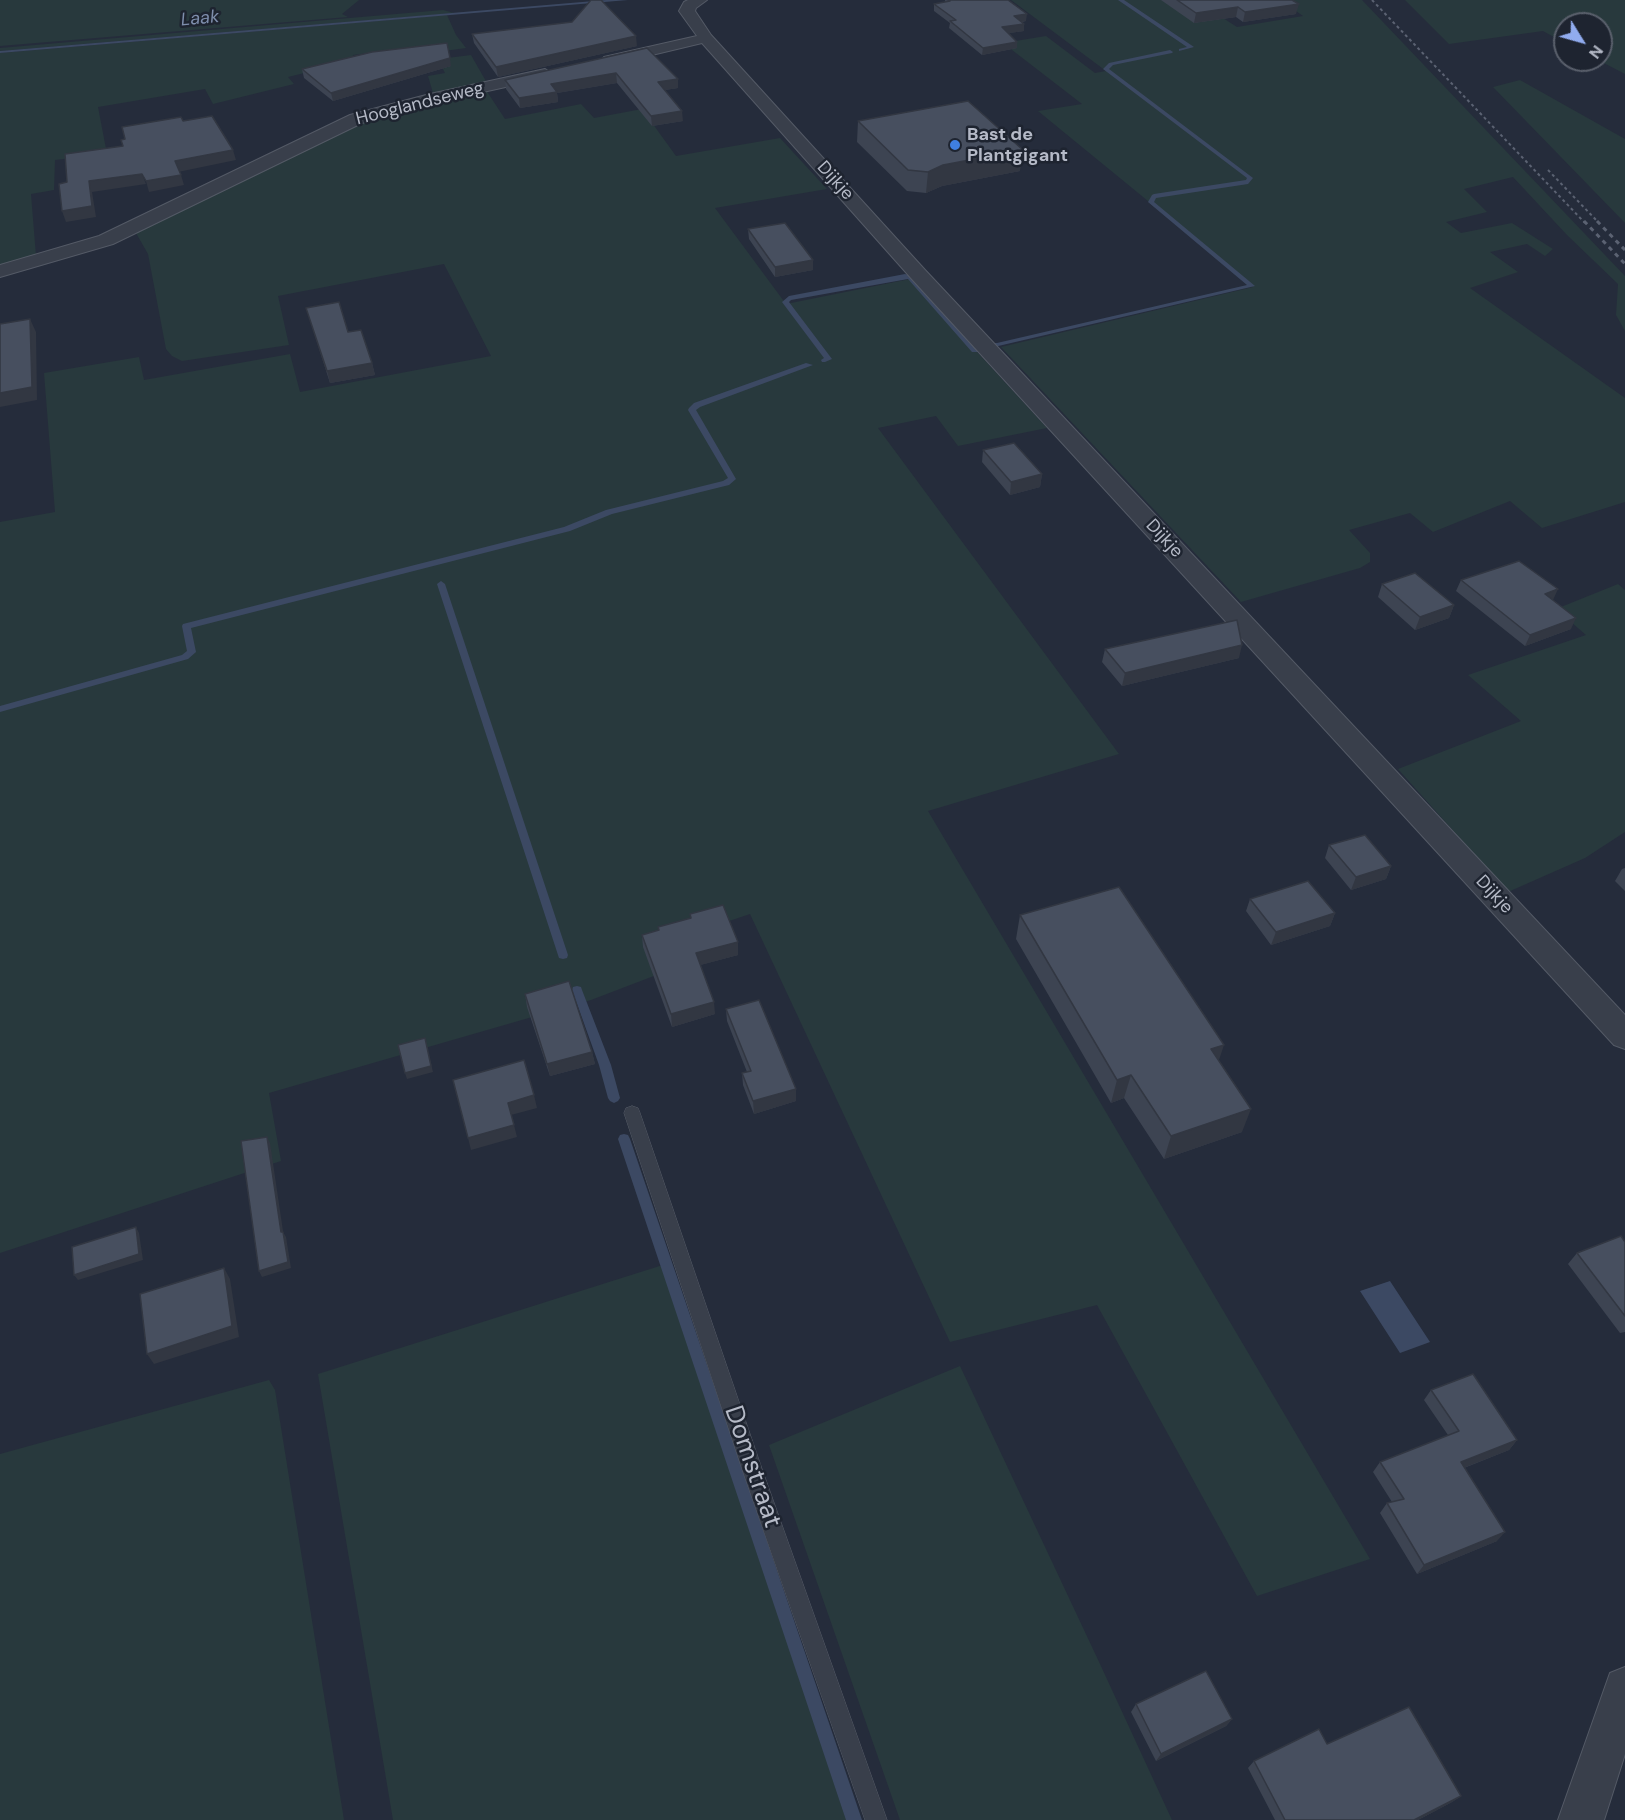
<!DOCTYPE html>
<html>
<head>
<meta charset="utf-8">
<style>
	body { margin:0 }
	#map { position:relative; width:1625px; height:1820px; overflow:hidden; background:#252c3b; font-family:"DM Sans",sans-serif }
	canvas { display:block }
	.north { position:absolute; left:1553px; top:12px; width:60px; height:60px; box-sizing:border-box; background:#1e2430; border:2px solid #5a606c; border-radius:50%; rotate:127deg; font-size:16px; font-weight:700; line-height:24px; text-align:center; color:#b5bac7 }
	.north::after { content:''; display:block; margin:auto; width:21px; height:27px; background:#91acef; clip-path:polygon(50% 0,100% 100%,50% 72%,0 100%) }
</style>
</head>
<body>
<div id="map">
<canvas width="1625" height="1820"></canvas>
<div class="north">N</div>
</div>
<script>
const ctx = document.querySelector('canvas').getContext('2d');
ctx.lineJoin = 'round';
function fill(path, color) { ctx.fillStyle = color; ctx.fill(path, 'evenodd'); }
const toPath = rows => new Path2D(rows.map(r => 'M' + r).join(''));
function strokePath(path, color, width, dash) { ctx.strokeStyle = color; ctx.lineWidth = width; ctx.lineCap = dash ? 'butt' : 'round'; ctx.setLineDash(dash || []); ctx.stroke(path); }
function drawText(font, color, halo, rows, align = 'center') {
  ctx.font = font + ' "DM Sans",sans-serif'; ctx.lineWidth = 5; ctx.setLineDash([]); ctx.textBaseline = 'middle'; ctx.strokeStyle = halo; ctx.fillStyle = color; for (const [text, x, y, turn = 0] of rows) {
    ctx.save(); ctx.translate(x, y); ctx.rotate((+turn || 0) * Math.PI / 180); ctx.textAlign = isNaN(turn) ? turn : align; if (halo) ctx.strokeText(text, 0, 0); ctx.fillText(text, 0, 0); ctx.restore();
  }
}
fill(toPath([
	[0,0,359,0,342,14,348,17,0,46],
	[1011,0,1195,0,1237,27,1303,16,1281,0,1362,0,1625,276,1625,331,1616,315,1618,284,1567,235,1513,177,1464,189,1487,212,1446,222,1461,233,1512,223,1553,249,1545,256,1527,244,1490,252,1518,272,1470,288,1625,398,1625,502,1542,528,1510,501,1433,532,1410,513,1349,530,1370,553,1370,562,1360,568,1241,602,1001,347,1253,287,1038,111,1082,104,1003,43,1046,36,1095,73,1106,71],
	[1405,0,1625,0,1625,74,1598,60,1601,60,1601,24,1565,24,1565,43,1543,31,1449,44],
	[443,10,454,13,0,51,0,48],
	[447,15,456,35,466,48,444,51,447,58,471,55,487,83,433,93,428,76,445,73,438,59,417,47,353,55,362,77,329,67,288,77,294,84,213,104,205,89,98,107,107,154,55,160,54,190,31,194,36,256,0,266,0,53],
	[1520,80,1625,139,1625,223,1493,87],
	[486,90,505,119,581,104,594,118,642,109,676,156,780,138,827,189,715,208,786,304,910,279,1047,428,958,446,936,416,878,428,1119,754,928,811,1370,1559,1257,1596,1097,1305,950,1342,750,914,652,947,659,974,591,1000,269,1093,281,1161,0,1253,0,522,55,512,44,373,139,357,144,380,290,354,300,392,491,356,444,264,278,296,289,345,182,361,172,356,166,349,148,254,136,233,347,127,378,116],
	[1618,584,1625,590,1625,832,1585,858,1508,892,1398,769,1521,721,1468,675,1586,635,1556,609],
	[666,1264,854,1820,393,1820,318,1374],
	[960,1366,1100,1664,1172,1820,900,1820,769,1445],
	[269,1380,275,1390,344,1820,0,1820,0,1454]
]), '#28393d');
fill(toPath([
	[606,0,628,0,0,53,0,51],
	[1390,1281,1430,1342,1400,1353,1360,1291]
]), '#3c4963');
fill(toPath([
	[1118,0,1124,0,1194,47,1179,51,1179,49,1187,47,1118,0],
	[1170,50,1173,52,1172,53,1113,65,1109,69,1253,178,1248,184,1156,198,1154,202,1255,286,994,347,994,343,997,343,1247,285,1148,202,1152,195,1154,194,1246,180,1247,178,1103,69,1109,63,1170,50],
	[905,274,912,276,977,348,981,348,981,352,972,352,908,279,791,300,789,302,832,359,825,362,822,362,821,360,824,358,782,302,789,296,905,274],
	[806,363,813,365,700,407,696,410,736,479,729,485,612,514,570,531,191,628,196,652,188,659,0,712,0,706,182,655,187,651,182,626,183,624,564,527,606,510,723,481,728,478,688,410,689,408,694,403,806,363],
	[441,581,445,584,568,955,567,958,563,959,559,958,558,955,437,584,441,581],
	[577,986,581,987,582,990,611,1065,620,1098,618,1101,614,1103,610,1101,608,1098,599,1065,572,990,573,987,577,986],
	[624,1134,628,1135,630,1139,862,1820,846,1820,618,1139,620,1135,624,1134]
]), '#3c4963');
const service = toPath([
	[632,1106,638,1108,640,1113,762,1469,887,1820,865,1820,742,1469,624,1113,626,1108,632,1106]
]);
const minor = toPath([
	[688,0,707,0,696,8,695,11,711,35,925,270,1625,1015,1625,1049,1614,1045,911,278,702,43,610,65,604,63,602,60,604,57,697,36,679,11,684,2,688,0],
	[545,69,553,74,551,77,433,103,362,123,113,244,0,277,0,265,99,236,350,115,430,94,545,69],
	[1625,1667,1625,1754,1604,1820,1558,1820,1610,1673,1625,1667]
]);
strokePath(service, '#545a66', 1);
strokePath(minor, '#545a66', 2);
fill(service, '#393f4b');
fill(minor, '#393f4b');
strokePath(toPath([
	[1372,0,1585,223],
	[1548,170,1599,223]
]), '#5b6272', 2, [3, 3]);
strokePath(toPath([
	[1584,221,1625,264],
	[1597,221,1625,250]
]), '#5b6272', 3, [4.5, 4.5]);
fill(toPath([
	[945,0,1008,0,1026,21,1022,22,1024,24,1024,31,1009,33,1017,42,1017,48,982,55,949,28,950,23,934,11,934,4,945,2],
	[1161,0,1292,0,1296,14,1243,22,1236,17,1194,23],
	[572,22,637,46,498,77,474,43,472,34],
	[647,48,678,79,678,88,665,90,683,121,652,126,617,83,557,93,558,102,520,108,506,89,505,80],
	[451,66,333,101,304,78,302,69],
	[858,121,1020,171,942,186,926,193,907,191,857,142],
	[748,229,813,270,775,277,749,239],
	[306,308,348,332,372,363,375,375,330,383],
	[983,450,1042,474,1040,487,1010,495,982,462],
	[1461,580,1553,600,1571,629,1525,646,1456,591],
	[1382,584,1454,605,1449,618,1415,630,1378,597],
	[1105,649,1239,658,1122,686,1102,662],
	[1329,845,1391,866,1386,879,1351,890,1325,858],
	[1625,868,1625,891,1615,881,1622,869],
	[1250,899,1335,913,1330,926,1271,945,1246,911],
	[690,914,738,955,700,965,715,1014,672,1027,643,947,642,935,658,930,658,927,690,918],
	[1020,915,1219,1061,1242,1132,1164,1159,1124,1098,1111,1103,1016,939],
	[525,994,592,1052,595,1064,550,1076,527,1007],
	[726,1009,796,1089,796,1101,754,1114,743,1085,742,1073,747,1072,727,1021],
	[1625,1242,1625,1332,1620,1333,1568,1264,1577,1253],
	[1431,1390,1517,1440,1509,1450,1464,1468,1497,1541,1417,1574,1380,1513,1387,1503,1392,1502,1373,1472,1380,1462,1448,1435,1424,1400],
	[1136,1704,1232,1719,1226,1726,1156,1761,1131,1712],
	[1327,1744,1461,1796,1452,1802,1418,1820,1275,1820,1248,1768,1254,1761]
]), '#3d4452');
fill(toPath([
	[1299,4,1296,14,1243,22,1245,12],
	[1238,7,1236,17,1194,23,1196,13],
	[1027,14,1026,21,1014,23,1014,16],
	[1024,24,1024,31,1002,34,1002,27],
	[636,36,637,46,498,77,496,67],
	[1017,42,1017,48,982,55,983,48],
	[450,58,451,66,333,101,331,93],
	[616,73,617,83,557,93,558,102,520,108,519,98,551,84],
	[678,79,678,88,658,91,658,82],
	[682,111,683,121,652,126,651,116],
	[233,150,236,160,178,172,175,161],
	[1023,150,1020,171,942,186,926,193,928,172,943,165],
	[142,174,146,184,92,192,96,217,66,222,62,211,89,181],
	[181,175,184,185,149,192,146,181],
	[813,260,813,270,775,277,775,267],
	[30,319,36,332,37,400,0,407,0,393],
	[372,363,375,375,330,383,327,371],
	[1042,474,1040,487,1010,495,1011,482],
	[1558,589,1553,600,1545,594],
	[1454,605,1449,618,1415,630,1420,617],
	[1576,618,1571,629,1525,646,1530,635],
	[1242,645,1239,658,1122,686,1125,673],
	[1391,866,1386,879,1351,890,1356,877],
	[1335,913,1330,926,1271,945,1276,932],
	[738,942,738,955,697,966,696,953],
	[714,1002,715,1014,672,1027,671,1014],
	[425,1038,433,1072,407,1079,405,1073],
	[1224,1045,1216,1069,1211,1049],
	[592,1052,595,1064,550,1076,547,1064],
	[1131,1075,1124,1098,1111,1103,1117,1080],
	[796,1089,796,1101,754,1114,753,1101],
	[534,1095,537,1108,511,1115,508,1103],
	[1251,1109,1242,1132,1164,1159,1171,1136],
	[514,1125,517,1137,471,1150,468,1138],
	[267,1137,270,1143,284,1238,281,1232],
	[136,1227,139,1233,143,1260,78,1280,74,1275],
	[283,1232,286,1237,291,1268,262,1277,259,1271],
	[224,1268,230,1279,239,1337,154,1364,147,1354],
	[1517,1440,1509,1450,1453,1472,1461,1462],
	[1505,1532,1497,1541,1417,1574,1424,1565],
	[1232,1719,1226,1726,1156,1761,1161,1754],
	[1461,1796,1452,1802,1418,1820,1414,1820]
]), '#323742');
const building = toPath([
	[591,0,601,0,636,36,496,67,472,34,572,22,591,0],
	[948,0,1008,0,1027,14,1014,16,1024,24,1002,27,1017,42,983,48,950,21,956,20,934,4,950,1,948,0],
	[1177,0,1292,0,1299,4,1245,12,1238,7,1196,13,1177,0],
	[447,43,450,58,331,93,302,69,372,52,447,43],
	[647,48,678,79,658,82,682,111,651,116,616,73,551,84,557,92,519,98,505,80,647,48],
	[968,101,1023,150,943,165,928,172,908,170,858,121,968,101],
	[212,116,233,150,175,161,181,175,146,181,142,174,89,181,92,206,62,211,59,184,67,182,65,154,123,146,121,140,125,139,122,127,181,117,183,121,212,116],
	[785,223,813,260,775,267,748,229,785,223],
	[339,302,348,332,361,330,372,363,327,371,306,308,339,302],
	[30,319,32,387,0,393,0,324,30,319],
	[1014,443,1042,474,1011,482,983,450,1014,443],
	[1519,561,1558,589,1545,594,1576,618,1530,635,1461,580,1519,561],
	[1415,573,1454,605,1420,617,1382,584,1415,573],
	[1237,620,1242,645,1125,673,1105,649,1237,620],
	[1365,835,1391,866,1356,877,1329,845,1365,835],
	[1308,881,1335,913,1276,932,1250,899,1308,881],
	[1119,887,1224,1045,1211,1049,1251,1109,1171,1136,1131,1075,1117,1080,1020,915,1119,887],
	[723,905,738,942,696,953,714,1002,671,1014,642,935,659,930,658,927,691,918,690,914,723,905],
	[569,981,592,1052,547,1064,525,994,569,981],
	[759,1000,796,1089,753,1101,742,1073,751,1071,726,1009,759,1000],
	[425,1038,431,1066,405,1073,398,1045,425,1038],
	[524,1060,534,1095,508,1103,514,1125,468,1138,453,1080,524,1060],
	[267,1137,281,1232,283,1232,288,1262,259,1271,241,1141,267,1137],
	[136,1227,139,1254,74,1275,72,1247,136,1227],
	[1621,1236,1625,1242,1625,1316,1577,1253,1621,1236],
	[224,1268,232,1326,147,1354,140,1294,224,1268],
	[1473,1374,1517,1440,1461,1462,1505,1532,1424,1565,1387,1503,1404,1499,1380,1462,1459,1431,1431,1390,1473,1374],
	[1206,1671,1232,1719,1161,1754,1136,1704,1206,1671],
	[1409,1707,1461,1796,1414,1820,1285,1820,1254,1761,1319,1729,1327,1744,1409,1707]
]);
fill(building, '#474f5f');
strokePath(building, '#323742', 1.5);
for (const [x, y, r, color] of [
	[955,145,6,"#3f7fe0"]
]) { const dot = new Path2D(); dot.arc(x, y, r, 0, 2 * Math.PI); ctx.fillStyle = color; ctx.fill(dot); strokePath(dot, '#1e2430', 2); }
drawText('italic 18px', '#7e8eac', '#1e2430', [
	["Laak",200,19,-5]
]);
drawText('18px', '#b5bac7', '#1e2430', [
	["Hooglandseweg",420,104,-14],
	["Dijkje",835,181,48],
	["Dijkje",1164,539,47],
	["Dijkje",1494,895,47]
]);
drawText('bold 18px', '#b5bac7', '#1e2430', [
	["Bast de",967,135],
	["Plantgigant",967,156]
], 'left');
drawText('26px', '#b5bac7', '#1e2430', [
	["Domstraat",752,1467,71]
]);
</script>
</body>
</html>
